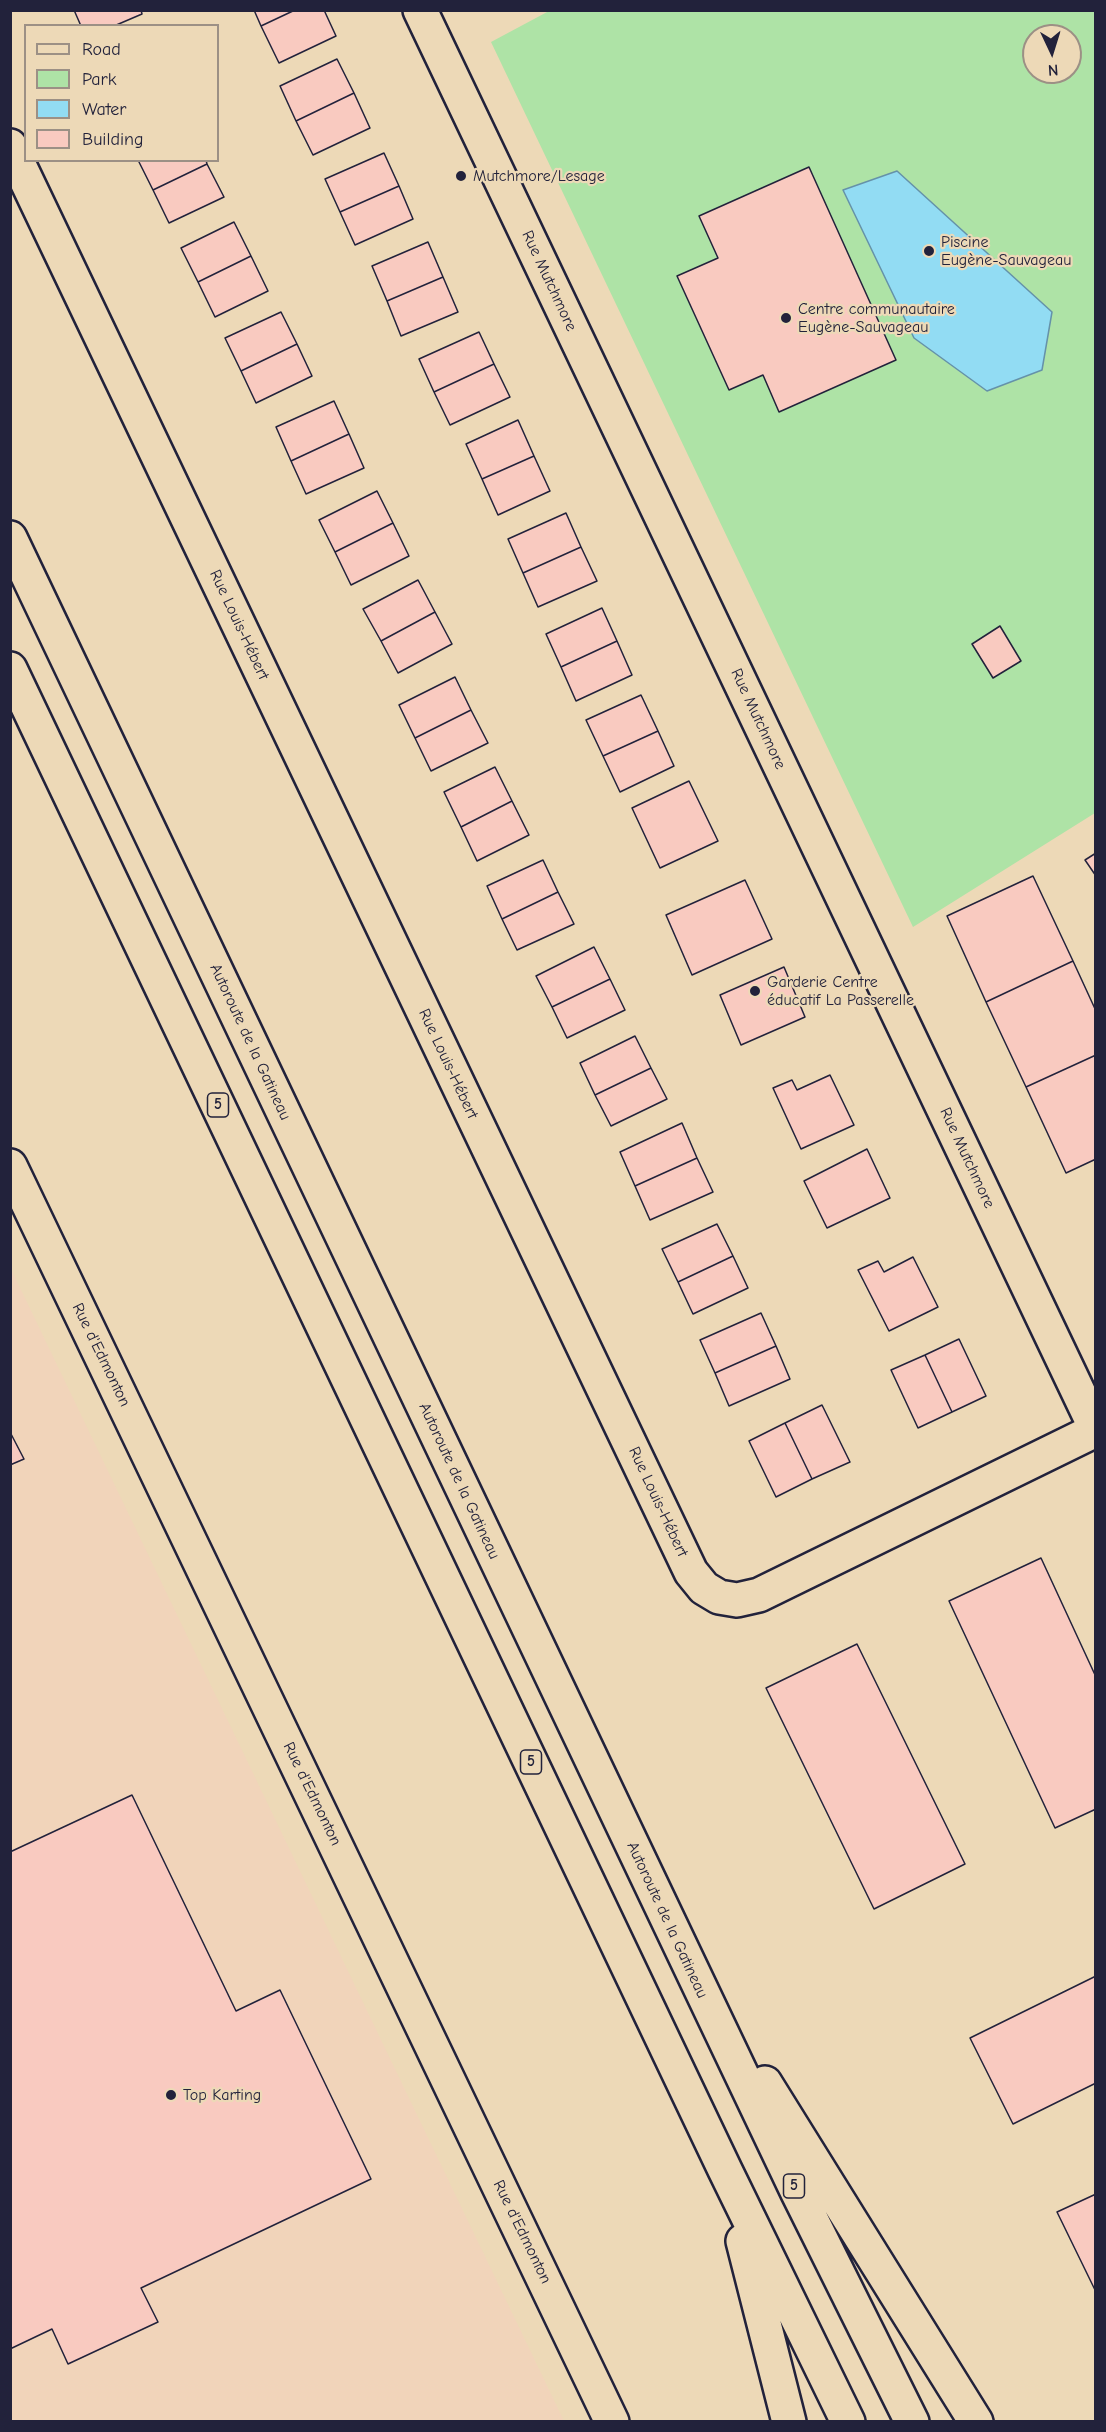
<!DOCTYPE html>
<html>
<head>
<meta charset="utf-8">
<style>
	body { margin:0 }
	#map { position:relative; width:1106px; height:2432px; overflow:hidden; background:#edd9b7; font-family:"Comic Neue",sans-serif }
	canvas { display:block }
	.frame { position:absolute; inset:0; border:12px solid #22223b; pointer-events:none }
	.legend { position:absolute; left:24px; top:24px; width:195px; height:138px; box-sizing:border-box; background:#edd9b7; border:2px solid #9c9085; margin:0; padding:8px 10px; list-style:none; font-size:18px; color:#22223b }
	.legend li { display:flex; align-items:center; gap:12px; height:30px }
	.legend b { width:30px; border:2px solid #9c9085 }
	.north { position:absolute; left:1022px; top:24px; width:60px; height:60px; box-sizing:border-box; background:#edd9b7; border:2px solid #9c9085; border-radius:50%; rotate:176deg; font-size:16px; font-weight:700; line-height:24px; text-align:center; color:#22223b }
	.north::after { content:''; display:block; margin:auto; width:21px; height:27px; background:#22223b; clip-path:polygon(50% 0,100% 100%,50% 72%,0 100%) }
</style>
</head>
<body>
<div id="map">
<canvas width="1106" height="2432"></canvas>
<div class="frame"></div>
<ul class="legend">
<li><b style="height:8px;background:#edd9b7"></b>Road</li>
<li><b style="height:16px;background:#aee3a6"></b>Park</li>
<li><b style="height:16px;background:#92dcf3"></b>Water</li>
<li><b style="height:16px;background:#f9cac0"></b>Building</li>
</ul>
<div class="north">N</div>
</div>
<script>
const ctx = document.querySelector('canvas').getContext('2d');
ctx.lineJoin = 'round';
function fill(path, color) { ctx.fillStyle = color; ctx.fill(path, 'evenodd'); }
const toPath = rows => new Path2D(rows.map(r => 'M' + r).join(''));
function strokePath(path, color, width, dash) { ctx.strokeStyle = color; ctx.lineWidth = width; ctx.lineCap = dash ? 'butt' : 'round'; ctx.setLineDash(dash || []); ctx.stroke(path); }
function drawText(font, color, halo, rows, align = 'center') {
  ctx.font = font + ' "Comic Neue",sans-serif'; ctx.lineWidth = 4.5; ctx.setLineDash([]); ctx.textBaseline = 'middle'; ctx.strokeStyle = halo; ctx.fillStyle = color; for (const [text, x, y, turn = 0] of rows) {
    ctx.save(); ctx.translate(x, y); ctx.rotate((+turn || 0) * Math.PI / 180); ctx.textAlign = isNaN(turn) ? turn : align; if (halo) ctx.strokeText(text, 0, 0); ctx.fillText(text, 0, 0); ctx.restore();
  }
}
fill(toPath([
	[11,1269,564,2421,11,2421]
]), '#f1d4ba');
fill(toPath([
	[549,11,1095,11,1095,813,913,927,491,42],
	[1034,36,1070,36,1070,72,1034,72]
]), '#aee3a6');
const water = toPath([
	[897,171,1052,312,1042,370,987,391,914,338,843,190,897,171]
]);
fill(water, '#92dcf3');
strokePath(water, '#6592a9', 1.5);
const building = toPath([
	[74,10,141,10,142,14,114,26,81,26,74,10],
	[254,10,295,10,261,26,254,10],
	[295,10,324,10,336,36,279,63,261,26,295,10],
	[337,59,354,93,296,121,280,86,337,59],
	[354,93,370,128,313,155,296,121,354,93],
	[384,153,399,186,340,212,325,179,384,153],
	[138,160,206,160,207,164,153,190,138,160],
	[207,164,224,197,169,223,153,190,207,164],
	[809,167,896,360,779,412,763,375,729,390,677,276,718,258,699,216,809,167],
	[399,186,413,219,355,245,340,212,399,186],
	[234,222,251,256,198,282,181,248,234,222],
	[428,242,443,277,387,301,372,266,428,242],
	[251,256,268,291,215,317,198,282,251,256],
	[443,277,458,312,401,336,387,301,443,277],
	[281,312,297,344,241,371,225,338,281,312],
	[479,332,494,364,434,392,419,359,479,332],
	[297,344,312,376,256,403,241,371,297,344],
	[494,364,510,397,450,425,434,392,494,364],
	[334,401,349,434,291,461,276,427,334,401],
	[518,420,534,456,482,479,466,444,518,420],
	[349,434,364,468,306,494,291,461,349,434],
	[534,456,550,491,498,515,482,479,534,456],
	[377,491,393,523,335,552,319,520,377,491],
	[566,513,581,547,523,573,508,539,566,513],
	[393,523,409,556,351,585,335,552,393,523],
	[581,547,597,581,538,607,523,573,581,547],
	[418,580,435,612,381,641,363,609,418,580],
	[602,608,617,641,561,667,546,634,602,608],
	[435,612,452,644,398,673,381,641,435,612],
	[1000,626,1021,661,993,678,972,644,1000,626],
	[617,641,632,675,576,701,561,667,617,641],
	[455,677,471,710,415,738,399,705,455,677],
	[641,695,658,731,603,756,586,720,641,695],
	[471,710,488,743,431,771,415,738,471,710],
	[658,731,674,766,620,792,603,756,658,731],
	[495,767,512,801,461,827,444,792,495,767],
	[689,781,718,841,660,868,632,808,689,781],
	[512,801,529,835,477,861,461,827,512,801],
	[1096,853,1096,876,1085,860,1096,853],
	[543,860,558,892,502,919,487,886,543,860],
	[1033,876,1073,961,986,1002,947,916,1033,876],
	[745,880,772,939,692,975,666,915,745,880],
	[558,892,574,924,517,950,502,919,558,892],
	[594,947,610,979,552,1007,536,976,594,947],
	[1073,961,1096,1011,1096,1055,1026,1087,986,1002,1073,961],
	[784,967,805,1017,741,1045,720,995,784,967],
	[610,979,625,1010,567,1038,552,1007,610,979],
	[635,1036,651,1068,595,1095,580,1063,635,1036],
	[1096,1055,1096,1159,1066,1173,1026,1087,1096,1055],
	[651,1068,667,1099,611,1126,595,1095,651,1068],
	[830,1075,854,1125,801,1149,773,1088,792,1080,797,1090,830,1075],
	[682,1123,697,1158,635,1186,620,1152,682,1123],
	[867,1149,890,1198,827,1228,804,1181,867,1149],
	[697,1158,713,1192,650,1220,635,1186,697,1158],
	[717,1224,733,1256,678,1282,662,1249,717,1224],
	[733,1256,748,1288,693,1314,678,1282,733,1256],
	[913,1257,938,1307,889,1331,858,1270,878,1261,884,1272,913,1257],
	[761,1313,776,1346,715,1373,700,1340,761,1313],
	[959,1339,986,1396,952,1412,925,1355,959,1339],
	[776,1346,790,1379,729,1406,715,1373,776,1346],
	[925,1355,952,1412,918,1428,891,1370,925,1355],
	[822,1405,850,1462,812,1479,785,1423,822,1405],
	[785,1423,812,1479,776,1497,749,1441,785,1423],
	[10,1432,24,1459,10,1465,10,1432],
	[1041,1558,1096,1677,1096,1809,1055,1828,949,1601,1041,1558],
	[857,1644,965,1864,874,1909,766,1688,857,1644],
	[132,1795,236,2011,280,1990,371,2179,141,2288,158,2322,68,2364,52,2329,10,2349,10,1852,132,1795],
	[1096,1976,1096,2083,1013,2124,970,2038,1096,1976],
	[1096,2194,1096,2292,1057,2212,1096,2194]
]);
fill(building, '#f9cac0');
strokePath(building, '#22223b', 1.5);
const minor = toPath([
	[420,10,1096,1429],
	[10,146,691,1572,704,1588,719,1597,737,1600,759,1595,1096,1430],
	[10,1166,612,2422]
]);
const highway = toPath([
	[10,538,798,2193,912,2422],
	[10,669,725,2170,848,2422],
	[765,2083,976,2422],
	[743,2241,789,2422]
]);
strokePath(minor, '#22223b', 38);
strokePath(highway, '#22223b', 38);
strokePath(minor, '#edd9b7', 33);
strokePath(highway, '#edd9b7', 33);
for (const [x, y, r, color] of [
	[461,176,6,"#22223b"],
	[929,251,6,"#22223b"],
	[786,318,6,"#22223b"],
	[755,991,6,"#22223b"],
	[171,2095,6,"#22223b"]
]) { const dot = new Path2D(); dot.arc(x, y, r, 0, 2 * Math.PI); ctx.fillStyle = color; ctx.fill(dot); strokePath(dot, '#edd9b7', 2); }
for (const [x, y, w] of [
	[218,1105,21],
	[531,1762,21],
	[794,2186,21]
]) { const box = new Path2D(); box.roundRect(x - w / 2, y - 12, w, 24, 4.5); ctx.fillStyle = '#edd9b7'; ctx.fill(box); strokePath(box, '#22223b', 1.5); }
drawText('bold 15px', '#22223b', null, [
	["5",218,1105],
	["5",531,1762],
	["5",794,2186]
]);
drawText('16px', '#22223b', '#edd9b7', [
	["Mutchmore/Lesage",473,176],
	["Piscine",941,242],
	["Eugène-Sauvageau",941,260],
	["Centre communautaire",798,309],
	["Eugène-Sauvageau",798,327],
	["Garderie Centre",767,982],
	["éducatif La Passerelle",767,1000],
	["Top Karting",183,2095]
], 'left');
drawText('16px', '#22223b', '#edd9b7', [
	["Rue Mutchmore",549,281,65],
	["Rue Louis-Hébert",239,625,65],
	["Rue Mutchmore",758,719,65],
	["Autoroute de la Gatineau",250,1042,65],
	["Rue Louis-Hébert",448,1064,65],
	["Rue Mutchmore",967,1158,65],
	["Rue d'Edmonton",101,1355,64],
	["Autoroute de la Gatineau",459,1481,65],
	["Rue Louis-Hébert",658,1502,65],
	["Rue d'Edmonton",312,1794,64],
	["Autoroute de la Gatineau",667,1920,65],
	["Rue d'Edmonton",522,2232,64]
]);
</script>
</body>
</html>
